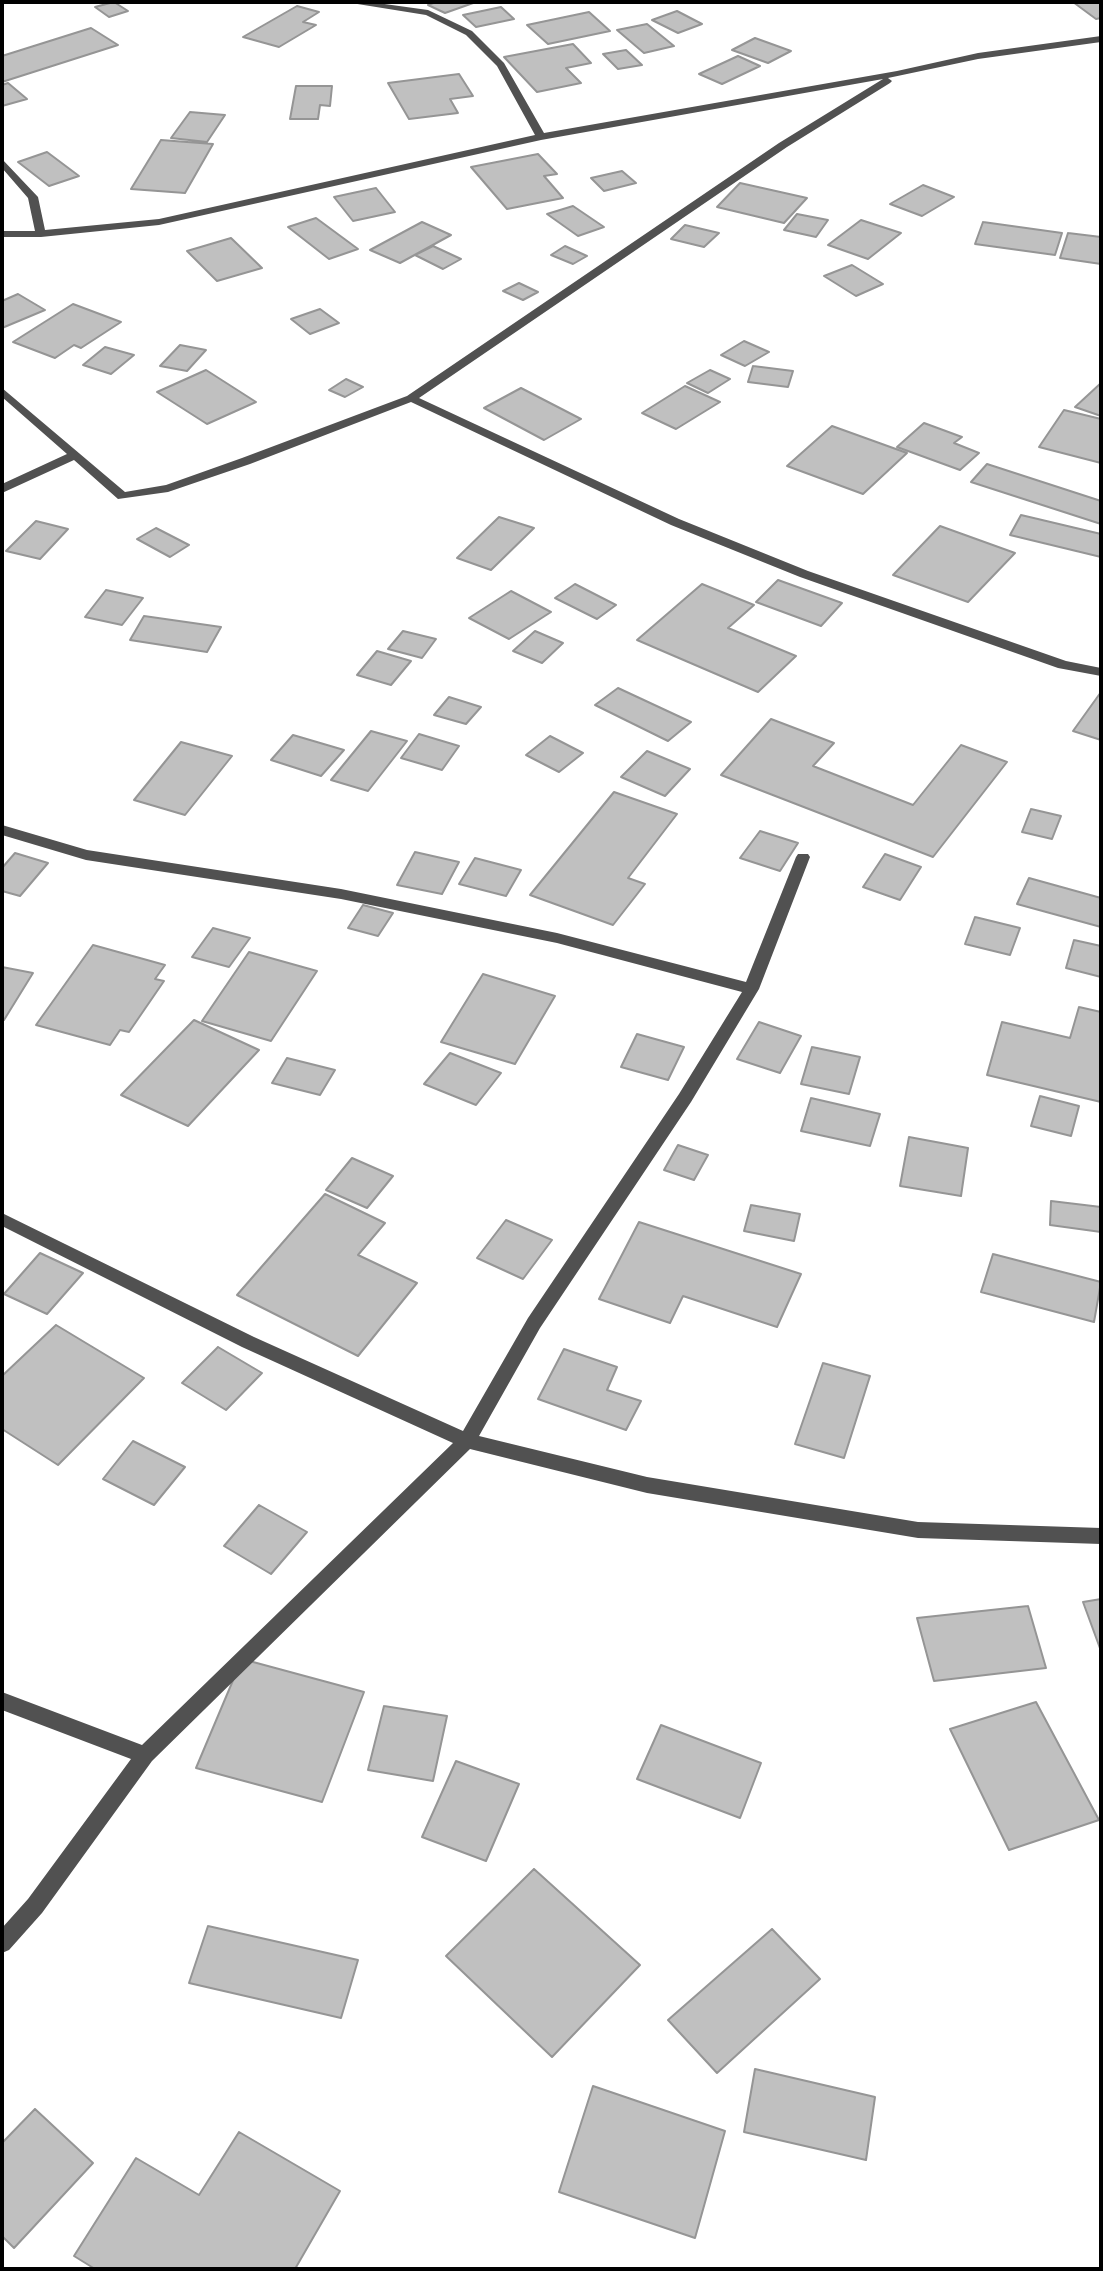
<!DOCTYPE html>
<html>
<head>
<meta charset="utf-8">
<style>
	body { margin:0 }
	#map { position:relative; width:1103px; height:2271px; overflow:hidden; background:#fff; font-family:Signika,sans-serif }
	canvas { display:block }
	.frame { position:absolute; inset:0; border:4px solid #000; pointer-events:none }
</style>
</head>
<body>
<div id="map">
<canvas width="1103" height="2271"></canvas>
<div class="frame"></div>
</div>
<script>
const ctx = document.querySelector('canvas').getContext('2d');
ctx.lineJoin = 'round';
function fill(path, color) { ctx.fillStyle = color; ctx.fill(path, 'evenodd'); }
const toPath = rows => new Path2D(rows.map(r => 'M' + r).join(''));
function strokePath(path, color, width, dash) { ctx.strokeStyle = color; ctx.lineWidth = width; ctx.lineCap = dash ? 'butt' : 'round'; ctx.setLineDash(dash || []); ctx.stroke(path); }
const building = toPath([
	[114,2,128,11,109,17,95,7,114,2],
	[436,2,476,2,445,13,428,5,436,2],
	[1073,2,1101,2,1101,18,1096,19,1073,2],
	[297,6,319,12,303,22,316,25,279,47,243,37,297,6],
	[501,7,514,19,476,27,463,15,501,7],
	[677,11,702,24,678,33,652,20,677,11],
	[589,12,610,31,548,44,527,25,589,12],
	[647,24,674,46,644,53,617,30,647,24],
	[91,28,118,45,2,82,2,56,91,28],
	[755,38,791,51,768,63,732,50,755,38],
	[573,44,591,63,566,68,581,83,537,92,504,57,573,44],
	[626,50,642,65,618,69,603,54,626,50],
	[738,56,760,66,722,84,699,74,738,56],
	[459,74,473,96,450,99,458,113,409,119,388,83,459,74],
	[8,83,27,99,2,106,2,85,8,83],
	[296,86,332,86,330,106,320,105,318,119,290,119,296,86],
	[190,112,225,115,207,142,171,138,190,112],
	[161,140,213,144,185,193,131,189,161,140],
	[47,152,79,176,49,186,18,162,47,152],
	[538,154,557,174,544,176,563,198,507,209,471,167,538,154],
	[622,171,636,183,604,191,591,178,622,171],
	[740,183,807,198,784,223,717,207,740,183],
	[923,185,954,197,922,216,890,204,923,185],
	[376,188,395,212,353,221,334,197,376,188],
	[573,206,604,227,578,236,547,214,573,206],
	[797,214,828,220,816,237,784,230,797,214],
	[316,218,358,249,329,259,288,227,316,218],
	[861,220,901,233,868,259,828,245,861,220],
	[422,222,451,235,400,263,370,250,422,222],
	[983,222,1062,233,1055,255,975,244,983,222],
	[685,225,719,233,704,247,671,239,685,225],
	[1068,233,1101,237,1101,264,1060,258,1068,233],
	[231,238,262,268,217,281,187,251,231,238],
	[433,246,461,259,443,269,415,255,433,246],
	[565,246,587,256,573,264,551,255,565,246],
	[852,265,883,284,856,296,824,276,852,265],
	[519,283,538,292,523,300,503,291,519,283],
	[18,294,45,310,2,328,2,301,18,294],
	[73,304,121,322,81,348,74,345,55,358,13,342,73,304],
	[320,309,339,323,310,334,291,319,320,309],
	[744,341,769,352,745,366,721,355,744,341],
	[180,345,206,350,187,371,160,366,180,345],
	[105,347,134,355,111,374,83,365,105,347],
	[753,366,793,371,788,387,748,382,753,366],
	[206,370,256,402,207,424,157,392,206,370],
	[710,370,730,379,708,393,687,383,710,370],
	[346,379,363,387,345,397,329,390,346,379],
	[1101,383,1101,416,1075,407,1101,383],
	[685,386,720,402,676,429,642,413,685,386],
	[521,388,581,419,544,440,484,408,521,388],
	[1064,410,1101,419,1101,463,1039,447,1064,410],
	[924,423,962,437,954,443,979,453,960,470,897,447,924,423],
	[832,426,907,453,863,494,787,466,832,426],
	[987,464,1101,501,1101,524,971,482,987,464],
	[1021,515,1101,534,1101,557,1010,535,1021,515],
	[499,517,534,528,491,570,457,558,499,517],
	[36,521,68,529,40,559,6,551,36,521],
	[940,526,1015,553,968,602,893,575,940,526],
	[156,528,189,545,170,557,137,539,156,528],
	[778,580,842,603,821,626,756,602,778,580],
	[575,584,616,605,597,619,555,598,575,584],
	[702,584,754,605,728,628,796,656,758,692,637,640,702,584],
	[106,590,143,598,122,625,85,617,106,590],
	[511,591,551,612,509,639,469,618,511,591],
	[144,616,221,627,207,652,130,640,144,616],
	[403,631,436,639,422,658,388,649,403,631],
	[535,631,563,643,542,663,513,651,535,631],
	[377,651,411,661,391,685,357,675,377,651],
	[618,688,691,722,668,741,595,705,618,688],
	[1101,692,1101,740,1073,731,1101,692],
	[449,697,481,707,466,724,434,715,449,697],
	[771,719,834,743,813,766,913,805,961,745,1007,762,933,857,721,775,771,719],
	[371,731,407,741,368,791,331,780,371,731],
	[419,734,459,746,442,770,401,758,419,734],
	[293,735,344,750,321,776,271,760,293,735],
	[550,736,583,753,559,772,526,755,550,736],
	[181,742,232,756,185,815,134,800,181,742],
	[647,751,690,769,665,796,621,777,647,751],
	[614,792,677,814,628,878,645,884,613,925,530,895,614,792],
	[1031,809,1061,816,1052,839,1022,832,1031,809],
	[760,831,798,843,780,871,740,858,760,831],
	[415,852,459,862,442,894,397,885,415,852],
	[15,853,48,863,20,896,2,891,2,868,15,853],
	[885,854,921,867,900,900,863,887,885,854],
	[475,858,521,870,506,896,459,884,475,858],
	[1029,878,1101,898,1101,927,1017,904,1029,878],
	[363,905,393,913,378,936,348,928,363,905],
	[975,917,1020,928,1010,955,965,944,975,917],
	[213,928,250,938,229,967,192,957,213,928],
	[1074,940,1101,946,1101,977,1066,968,1074,940],
	[93,945,165,965,155,979,164,981,129,1032,120,1030,110,1045,36,1025,93,945],
	[249,952,317,971,271,1041,202,1021,249,952],
	[2,967,33,973,4,1020,2,1019,2,967],
	[483,974,555,996,515,1064,441,1042,483,974],
	[1079,1007,1101,1012,1101,1102,987,1075,1002,1022,1070,1038,1079,1007],
	[194,1020,259,1050,188,1126,121,1095,194,1020],
	[759,1022,801,1036,780,1073,737,1059,759,1022],
	[637,1034,684,1047,668,1080,621,1067,637,1034],
	[812,1047,860,1057,849,1094,801,1084,812,1047],
	[450,1053,501,1073,476,1105,424,1084,450,1053],
	[287,1058,335,1070,320,1095,272,1083,287,1058],
	[1040,1096,1079,1106,1071,1136,1031,1126,1040,1096],
	[811,1098,880,1114,870,1146,801,1131,811,1098],
	[909,1137,968,1148,961,1196,900,1186,909,1137],
	[678,1145,708,1155,694,1180,664,1170,678,1145],
	[352,1158,393,1176,367,1208,326,1190,352,1158],
	[325,1194,385,1223,358,1255,417,1283,358,1356,237,1295,325,1194],
	[1051,1201,1101,1207,1101,1232,1050,1225,1051,1201],
	[751,1205,800,1214,794,1241,744,1231,751,1205],
	[506,1220,552,1240,523,1279,477,1258,506,1220],
	[639,1222,801,1274,777,1327,683,1296,670,1323,599,1299,639,1222],
	[40,1253,83,1273,47,1314,4,1294,40,1253],
	[993,1254,1101,1282,1094,1322,981,1292,993,1254],
	[56,1325,144,1378,58,1465,2,1429,2,1376,56,1325],
	[218,1347,262,1373,226,1410,182,1383,218,1347],
	[564,1349,617,1367,607,1390,641,1401,626,1430,538,1399,564,1349],
	[823,1363,870,1376,844,1458,795,1444,823,1363],
	[133,1441,185,1467,154,1505,103,1479,133,1441],
	[259,1505,307,1532,271,1574,224,1546,259,1505],
	[1101,1599,1101,1651,1083,1602,1101,1599],
	[1028,1606,1046,1668,934,1681,917,1618,1028,1606],
	[242,1659,364,1692,322,1802,196,1768,242,1659],
	[1036,1702,1099,1820,1009,1850,950,1729,1036,1702],
	[384,1706,447,1716,433,1781,368,1770,384,1706],
	[661,1725,761,1763,740,1818,637,1779,661,1725],
	[456,1761,519,1784,486,1861,422,1837,456,1761],
	[534,1869,640,1965,552,2057,446,1956,534,1869],
	[208,1926,358,1960,341,2018,189,1983,208,1926],
	[772,1929,820,1979,717,2073,668,2020,772,1929],
	[755,2069,875,2097,866,2160,744,2132,755,2069],
	[593,2086,725,2131,695,2238,559,2192,593,2086],
	[35,2109,93,2163,14,2248,2,2236,2,2143,35,2109],
	[239,2132,340,2191,295,2269,95,2269,74,2256,136,2158,199,2195,239,2132]
]);
fill(building, '#c0c0c0');
strokePath(building, '#959595', 2);
fill(toPath([
	[345,2,370,2,428,10,472,31,504,63,544,133,897,71,978,53,1101,36,1101,42,978,59,888,78,892,81,890,83,787,147,419,398,679,519,808,571,1066,661,1101,668,1101,676,1058,668,800,577,671,525,411,402,250,464,168,492,118,499,74,460,2,493,2,484,67,454,2,397,2,388,125,492,166,485,242,458,407,396,779,143,883,79,541,140,159,225,41,237,2,237,2,231,35,231,28,198,2,168,2,159,38,197,45,230,159,219,535,135,497,66,466,35,426,15,345,2],
	[2,825,87,850,341,889,557,933,746,982,796,857,798,854,808,854,810,857,759,989,691,1102,540,1328,479,1436,647,1477,918,1522,1101,1528,1101,1544,918,1538,647,1493,470,1449,152,1761,42,1913,9,1950,2,1953,2,1928,28,1899,131,1759,2,1710,2,1692,142,1745,453,1443,242,1347,2,1226,2,1213,254,1337,463,1431,528,1318,679,1094,742,992,557,943,341,899,86,860,2,835,2,825]
]), '#515151');
</script>
</body>
</html>
